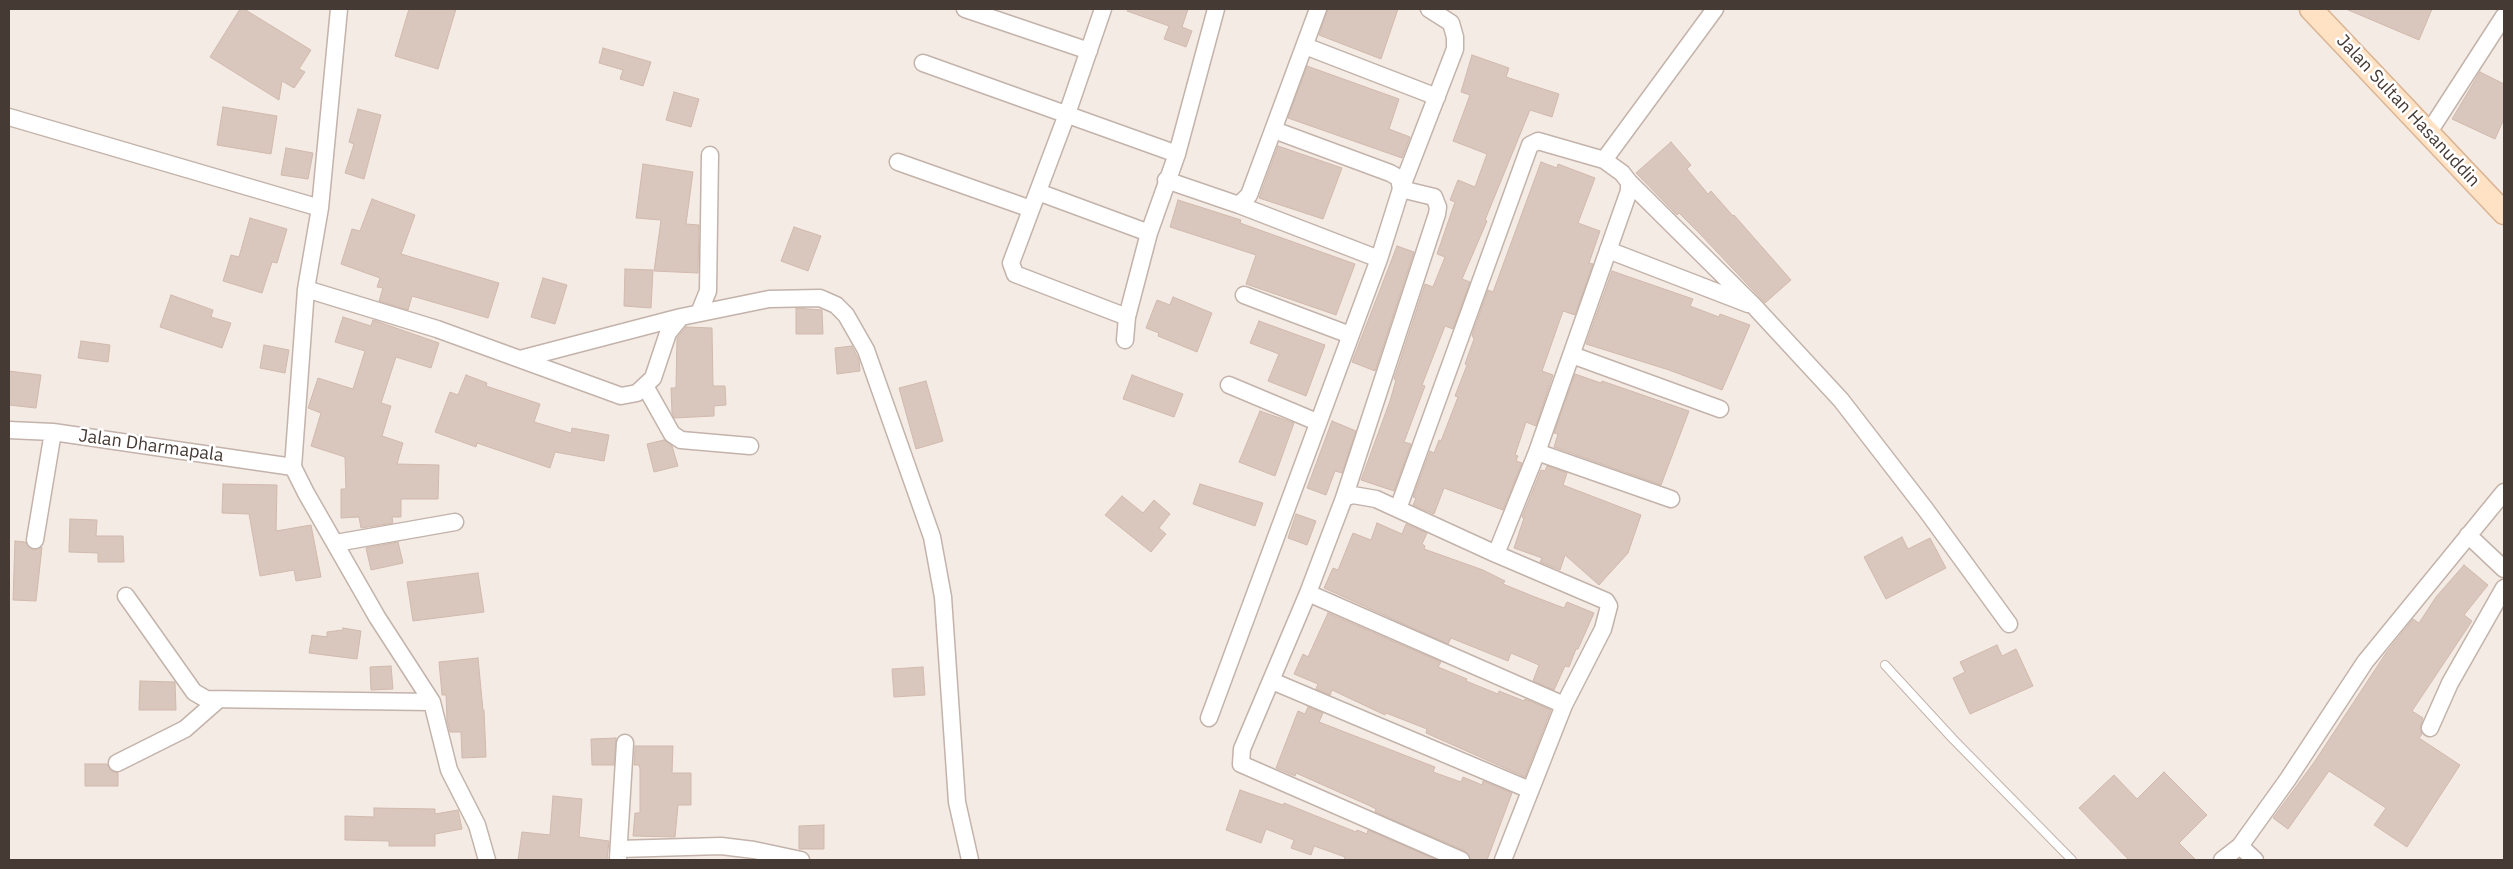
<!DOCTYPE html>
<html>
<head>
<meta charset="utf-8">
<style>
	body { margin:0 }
	#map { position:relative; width:2513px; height:869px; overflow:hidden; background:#f4ebe5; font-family:"IBM Plex Sans",sans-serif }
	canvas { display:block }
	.frame { position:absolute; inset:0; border:10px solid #463a34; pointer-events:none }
</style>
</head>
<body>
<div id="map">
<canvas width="2513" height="869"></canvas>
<div class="frame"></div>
</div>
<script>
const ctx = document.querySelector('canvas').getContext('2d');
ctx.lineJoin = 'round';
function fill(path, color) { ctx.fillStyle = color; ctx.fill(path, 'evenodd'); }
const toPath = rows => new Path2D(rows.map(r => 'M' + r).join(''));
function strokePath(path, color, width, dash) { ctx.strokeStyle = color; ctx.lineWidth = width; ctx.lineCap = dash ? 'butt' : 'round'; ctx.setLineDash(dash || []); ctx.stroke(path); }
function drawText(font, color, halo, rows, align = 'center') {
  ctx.font = font + ' "IBM Plex Sans",sans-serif'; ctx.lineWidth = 5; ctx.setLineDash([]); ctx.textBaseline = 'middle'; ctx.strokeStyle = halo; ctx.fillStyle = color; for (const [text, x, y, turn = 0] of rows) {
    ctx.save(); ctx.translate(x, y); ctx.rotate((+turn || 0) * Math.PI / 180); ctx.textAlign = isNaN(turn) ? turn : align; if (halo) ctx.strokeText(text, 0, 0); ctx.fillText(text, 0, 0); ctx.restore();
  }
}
const building = toPath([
	[240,9,244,9,311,50,299,69,305,72,294,88,282,81,279,100,210,57,240,9],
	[409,9,456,9,438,69,395,56,409,9],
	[1128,9,1188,9,1182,27,1192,31,1186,47,1164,39,1169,26,1127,11,1128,9],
	[1328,9,1398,9,1381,59,1319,35,1328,9],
	[2346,9,2432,9,2419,40,2346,9],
	[603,48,651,62,643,86,620,79,623,70,599,63,603,48],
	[1472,55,1509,68,1506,77,1559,94,1552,117,1530,110,1485,220,1487,221,1462,279,1470,282,1453,329,1445,326,1422,385,1425,386,1404,442,1411,444,1394,491,1361,480,1390,401,1396,380,1394,379,1425,284,1433,287,1445,257,1437,254,1455,202,1450,200,1458,180,1475,187,1487,154,1453,141,1470,95,1461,92,1472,55],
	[1307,66,1399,99,1389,129,1410,137,1402,158,1288,118,1307,66],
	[2480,72,2504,84,2504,119,2495,139,2452,119,2480,72],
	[674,92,699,99,691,127,666,120,674,92],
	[223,107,277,116,271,154,217,145,223,107],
	[358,109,381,115,364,179,345,173,354,144,349,142,358,109],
	[1671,142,1691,165,1687,169,1708,194,1711,191,1733,216,1734,215,1791,280,1765,303,1701,235,1679,213,1677,215,1636,173,1671,142],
	[1278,146,1342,168,1323,219,1259,198,1278,146],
	[286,148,313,153,308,179,281,175,286,148],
	[1541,162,1557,168,1558,164,1595,178,1578,223,1600,231,1589,263,1593,264,1575,315,1563,311,1542,371,1553,375,1536,426,1526,422,1515,455,1518,456,1516,461,1522,463,1503,510,1444,488,1434,514,1413,505,1416,498,1413,497,1430,451,1434,453,1439,440,1441,441,1458,397,1455,396,1467,365,1465,364,1474,339,1472,335,1488,290,1493,292,1541,162],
	[643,164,693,172,686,224,699,225,698,273,654,271,661,220,636,218,643,164],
	[372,199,415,215,401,254,499,283,488,318,412,296,408,310,379,301,383,288,377,287,380,278,341,264,352,229,360,231,372,199],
	[1178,200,1241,220,1240,223,1355,264,1336,315,1246,284,1256,255,1170,227,1178,200],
	[250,218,287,229,277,263,272,262,262,293,223,281,231,255,239,257,250,218],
	[794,227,821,236,808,271,781,261,794,227],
	[1397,246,1414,252,1375,371,1352,362,1397,246],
	[625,269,653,270,651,308,624,306,625,269],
	[1612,271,1693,299,1690,306,1719,317,1720,314,1750,325,1722,390,1669,370,1586,344,1612,271],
	[543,278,567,285,555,324,531,317,543,278],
	[171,295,213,310,211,317,231,323,222,348,160,327,171,295],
	[1173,297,1212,313,1197,352,1158,336,1159,333,1146,328,1157,300,1170,305,1173,297],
	[796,308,822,310,823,334,796,334,796,308],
	[343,317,371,326,373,320,439,343,431,368,396,357,381,403,391,406,382,436,403,443,397,464,439,465,438,499,401,499,401,517,392,517,393,523,361,528,359,517,341,518,341,489,346,489,345,457,311,446,321,413,308,408,318,378,353,389,365,351,335,342,343,317],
	[1259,321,1325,345,1306,396,1268,381,1279,354,1250,343,1259,321],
	[686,327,712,328,713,386,725,386,726,405,714,406,714,416,674,418,672,413,671,388,676,388,677,338,686,327],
	[81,341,110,345,108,362,78,358,81,341],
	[264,345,289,350,285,373,260,368,264,345],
	[852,346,859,360,860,371,837,374,835,348,852,346],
	[9,371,41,375,36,408,9,405,9,371],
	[1575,374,1601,383,1602,381,1689,411,1661,485,1554,447,1558,434,1554,433,1575,374],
	[466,375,487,383,486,386,540,404,534,422,571,433,572,428,609,435,604,461,555,452,550,468,477,443,476,447,435,432,450,392,458,395,466,375],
	[1132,375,1183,394,1174,417,1123,399,1132,375],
	[926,381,943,441,916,449,899,388,926,381],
	[1260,411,1294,423,1275,476,1239,462,1260,411],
	[1332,421,1356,431,1342,473,1335,471,1326,495,1307,488,1332,421],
	[664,440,672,446,678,466,654,472,647,444,664,440],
	[1547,466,1567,473,1563,485,1641,515,1628,553,1599,585,1565,555,1560,570,1540,562,1542,558,1514,548,1524,518,1522,517,1541,470,1545,471,1547,466],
	[223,484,277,485,276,531,311,525,321,577,296,581,294,570,260,576,249,514,222,513,223,484],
	[1200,484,1263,503,1255,526,1193,504,1200,484],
	[1122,496,1143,513,1154,500,1170,514,1159,528,1166,534,1151,552,1105,515,1122,496],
	[1296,514,1316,521,1307,545,1288,538,1296,514],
	[70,519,97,520,96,536,123,536,124,562,98,562,98,553,69,552,70,519],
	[1377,523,1402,534,1406,524,1427,533,1422,544,1425,546,1424,549,1483,570,1505,581,1503,584,1535,597,1564,608,1567,602,1594,613,1578,649,1576,649,1569,667,1565,666,1554,690,1533,681,1539,665,1511,653,1508,661,1451,638,1448,644,1324,588,1333,568,1338,570,1353,533,1371,540,1377,523],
	[1902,537,1908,549,1930,538,1946,568,1886,599,1864,557,1902,537],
	[15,541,25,542,33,550,42,547,36,601,13,600,15,541],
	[398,542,403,563,371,570,366,548,398,542],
	[2464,565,2488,585,2464,615,2472,621,2412,711,2423,718,2420,729,2422,734,2419,738,2460,765,2407,847,2374,825,2386,808,2329,771,2288,829,2273,818,2315,761,2386,653,2413,619,2419,623,2436,597,2464,565],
	[478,573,484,612,413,621,407,582,478,573],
	[1328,613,1441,662,1438,667,1467,679,1466,681,1498,694,1499,691,1524,701,1525,699,1551,710,1525,777,1426,733,1427,729,1386,713,1385,715,1332,690,1330,695,1316,689,1318,684,1294,674,1303,654,1308,657,1328,613],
	[343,628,361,631,357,659,309,653,312,635,327,637,327,632,343,630,343,628],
	[1997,645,2002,656,2016,649,2033,686,1970,714,1953,678,1965,672,1960,662,1997,645],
	[478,658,483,710,484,710,486,757,462,758,461,732,450,732,447,720,446,695,442,695,439,662,478,658],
	[391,666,393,689,371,690,370,667,391,666],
	[923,667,925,695,894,697,892,669,923,667],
	[140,681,175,682,176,710,139,710,140,681],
	[1308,707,1323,713,1319,722,1435,767,1433,772,1461,782,1463,777,1482,785,1483,781,1512,793,1487,860,1471,860,1465,851,1375,812,1376,809,1368,805,1296,773,1295,776,1276,768,1298,711,1305,714,1308,707],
	[616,738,614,765,592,765,591,739,616,738],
	[635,746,673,746,672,773,691,773,691,805,678,805,675,837,633,836,635,813,640,813,640,769,639,765,634,765,635,746],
	[85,764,107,764,111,771,118,773,118,786,85,786,85,764],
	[2164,772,2207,815,2179,843,2196,860,2129,860,2079,808,2114,775,2137,799,2164,772],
	[1240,790,1283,805,1284,803,1356,832,1357,830,1367,834,1368,830,1437,860,1344,860,1345,857,1314,846,1311,855,1291,848,1294,840,1266,829,1261,843,1226,830,1240,790],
	[553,796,582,799,579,837,609,841,607,860,518,860,522,832,550,835,553,796],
	[374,808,435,809,435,814,458,810,462,829,435,834,435,846,389,846,389,841,345,840,345,816,374,817,374,808],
	[824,825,824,849,799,849,799,826,824,825]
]);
fill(building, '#d9c6bc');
strokePath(building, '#d1b9ac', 1);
const lane = toPath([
	[1885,665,1953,739,2072,860]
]);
const street = toPath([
	[339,9,320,208,306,289,293,467,306,493,377,617,432,702,449,770,477,825,487,860],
	[965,9,1089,51],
	[1103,9,1067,114,1011,263,1015,274,1127,317],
	[1305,46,1437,97],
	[923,63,1177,154],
	[9,117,320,208],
	[2429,132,2504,16],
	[1604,160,1715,9],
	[898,162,1031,209],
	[1166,180,1239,205,1249,195,1318,9],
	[1629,182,1754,306,1841,400,1926,510,2009,624],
	[1038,192,1149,233],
	[1239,205,1379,259],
	[1608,250,1748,304],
	[306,289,437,329,621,396,637,393,653,378,668,333,681,317,769,299,820,298,836,305,846,315,866,350,932,537,943,597,957,802,970,860],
	[1244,295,1350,335],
	[699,313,708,291,710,155],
	[1125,340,1127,317,1149,233,1177,154,1216,9],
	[1572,355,1720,409],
	[520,359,681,317],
	[1229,385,1317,422],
	[645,386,672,434,681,440,750,446],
	[9,430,53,432,293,467],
	[1537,452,1671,499],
	[1353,495,1376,499,1496,554,1606,601,1609,606,1603,629,1564,705,1308,593,1344,498,1353,495],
	[1344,498,1437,214,1438,207,1434,197,1401,189,1455,49,1455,37,1451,23,1429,9],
	[1398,509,1530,145,1538,141,1604,160,1622,173,1629,182,1629,191,1537,452,1496,554],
	[2468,535,2504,569],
	[35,540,53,432],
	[336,543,455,522],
	[1308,593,1242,749,1241,764,1461,860],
	[126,596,194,692,206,699,432,702],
	[1272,681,1530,790],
	[1209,718,1379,259,1401,189,1399,178,1390,173,1274,130],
	[2430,728,2450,683,2504,588],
	[117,763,185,729,218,700],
	[2240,846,2255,860],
	[619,849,721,846,754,850,801,860],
	[618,858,625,743],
	[1503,860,1564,705],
	[2222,860,2240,846,2288,779,2365,662,2504,492]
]);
const secondary = toPath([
	[2311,9,2504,213]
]);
strokePath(lane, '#c3b3aa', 10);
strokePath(street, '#c3b3aa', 19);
strokePath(secondary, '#dab493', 25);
strokePath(lane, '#fff', 8);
strokePath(street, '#fff', 16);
strokePath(secondary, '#ffe1c3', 22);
drawText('18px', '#463a34', '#fff', [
	["Jalan Sultan Hasanuddin",2408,111,47],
	["Jalan Dharmapala",151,446,8]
]);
</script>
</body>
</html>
